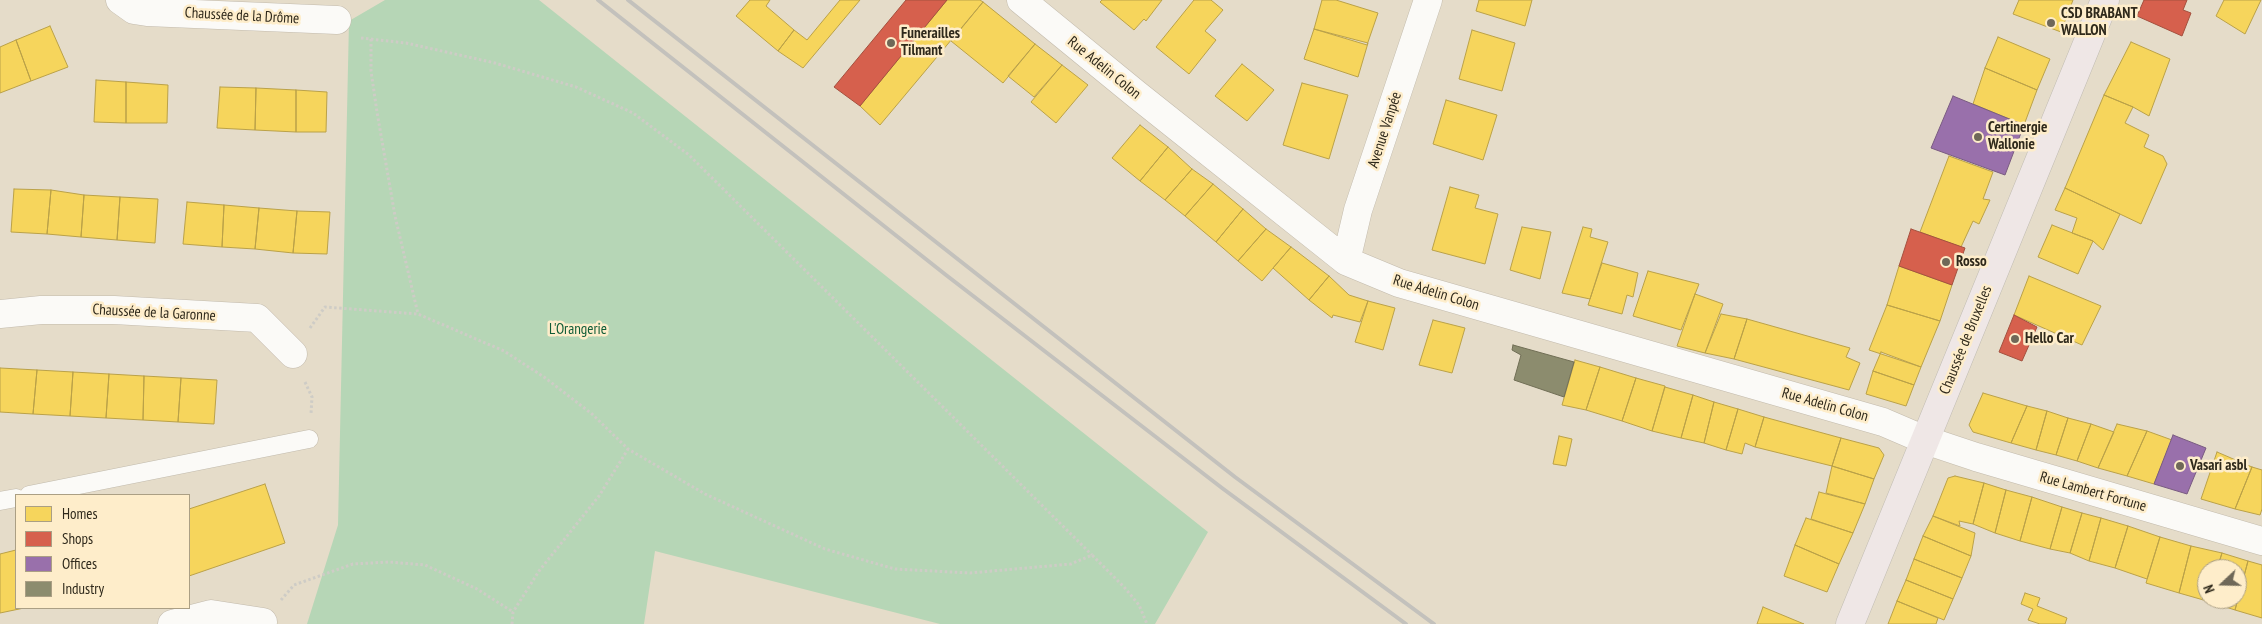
<!DOCTYPE html>
<html>
<head>
<meta charset="utf-8">
<style>
	body { margin:0 }
	#map { position:relative; width:2262px; height:624px; overflow:hidden; background:#e5dcc9; font-family:"PT Sans Narrow",sans-serif }
	canvas { display:block }
	.legend { position:absolute; left:15px; top:494px; width:175px; height:115px; box-sizing:border-box; background:#feedca; border:1px solid #ab9f84; margin:0; padding:6px 9px; list-style:none; font-size:15px; color:#2f291b }
	.legend li { display:flex; align-items:center; gap:10px; height:25px }
	.legend b { width:25px; border:1px solid #ab9f84 }
	.north { position:absolute; left:2197px; top:559px; width:50px; height:50px; box-sizing:border-box; background:#feedca; border:1px solid #ab9f84; border-radius:50%; rotate:249deg; font-size:14px; font-weight:700; line-height:20px; text-align:center; color:#2f291b }
	.north::after { content:''; display:block; margin:auto; width:18px; height:22px; background:#6f6858; clip-path:polygon(50% 0,100% 100%,50% 72%,0 100%) }
</style>
</head>
<body>
<div id="map">
<canvas width="2262" height="624"></canvas>
<ul class="legend">
<li><b style="height:14px;background:#f6d55c"></b>Homes</li>
<li><b style="height:14px;background:#d6604d"></b>Shops</li>
<li><b style="height:14px;background:#9970ab"></b>Offices</li>
<li><b style="height:14px;background:#8c8c6e"></b>Industry</li>
</ul>
<div class="north">N</div>
</div>
<script>
const ctx = document.querySelector('canvas').getContext('2d');
ctx.lineJoin = 'round';
function fill(path, color) { ctx.fillStyle = color; ctx.fill(path, 'evenodd'); }
const toPath = rows => new Path2D(rows.map(r => 'M' + r).join(''));
function strokePath(path, color, width, dash) { ctx.strokeStyle = color; ctx.lineWidth = width; ctx.lineCap = dash ? 'butt' : 'round'; ctx.setLineDash(dash || []); ctx.stroke(path); }
function drawText(font, color, halo, rows, align = 'center') {
  ctx.font = font + ' "PT Sans Narrow",sans-serif'; ctx.lineWidth = 5; ctx.setLineDash([]); ctx.textBaseline = 'middle'; ctx.strokeStyle = halo; ctx.fillStyle = color; for (const [text, x, y, turn = 0] of rows) {
    ctx.save(); ctx.translate(x, y); ctx.rotate((+turn || 0) * Math.PI / 180); ctx.textAlign = isNaN(turn) ? turn : align; if (halo) ctx.strokeText(text, 0, 0); ctx.fillText(text, 0, 0); ctx.restore();
  }
}
fill(toPath([
	[385,0,539,0,1208,532,1155,624,940,624,655,551,644,624,307,624,338,525,349,21]
]), '#b6d6b6');
const homes = toPath([
	[750,0,770,0,766,6,794,30,778,51,736,16,750,0],
	[840,0,860,0,803,68,778,51,794,30,807,40,840,0],
	[947,0,980,0,983,2,880,125,860,106,947,0],
	[1102,0,1162,0,1146,21,1144,19,1134,30,1100,2,1102,0],
	[1194,0,1211,0,1223,10,1205,31,1216,40,1189,74,1156,47,1194,0],
	[1322,0,1336,0,1378,13,1367,45,1314,29,1322,0],
	[1479,0,1532,0,1525,26,1476,11,1479,0],
	[2019,0,2073,0,2061,32,2013,14,2019,0],
	[2224,0,2261,0,2245,34,2216,16,2224,0],
	[983,2,1035,44,1003,83,951,41,983,2],
	[50,26,68,67,31,81,16,40,50,26],
	[1314,29,1368,43,1358,77,1304,59,1314,29],
	[1472,30,1515,43,1502,91,1459,79,1472,30],
	[1998,37,2050,59,2037,90,1985,68,1998,37],
	[16,40,31,81,0,93,0,47,16,40],
	[2131,42,2170,59,2149,116,2133,107,2104,95,2131,42],
	[1035,44,1062,65,1034,97,1008,76,1035,44],
	[1242,64,1274,90,1247,121,1215,96,1242,64],
	[1062,65,1088,85,1056,123,1031,102,1062,65],
	[1985,68,2037,90,2024,125,1973,104,1985,68],
	[96,80,126,82,126,123,94,122,96,80],
	[126,82,168,85,167,123,126,123,126,82],
	[1302,83,1348,95,1329,159,1283,145,1302,83],
	[220,87,256,88,255,130,217,128,220,87],
	[256,88,296,90,296,132,255,130,256,88],
	[296,90,327,92,326,132,296,132,296,90],
	[2104,95,2133,107,2125,123,2149,135,2144,147,2163,156,2167,164,2141,224,2065,188,2104,95],
	[1446,100,1497,115,1483,160,1433,144,1446,100],
	[1140,125,1168,147,1140,181,1112,158,1140,125],
	[1168,147,1192,169,1165,200,1140,181,1168,147],
	[1949,156,1993,172,1983,199,1990,200,1979,224,1973,221,1961,247,1920,232,1949,156],
	[1192,169,1213,184,1185,216,1165,200,1192,169],
	[1213,184,1243,209,1216,242,1185,216,1213,184],
	[1450,187,1479,195,1475,208,1498,214,1485,264,1432,250,1450,187],
	[2065,188,2120,214,2103,250,2093,241,2072,233,2077,218,2055,210,2065,188],
	[14,189,51,190,47,234,11,232,14,189],
	[51,190,84,195,81,237,47,234,51,190],
	[84,195,120,197,117,240,81,237,84,195],
	[120,197,158,199,155,243,117,240,120,197],
	[187,202,224,205,222,247,183,244,187,202],
	[224,205,259,208,255,249,222,247,224,205],
	[259,208,297,211,293,253,255,249,259,208],
	[1243,209,1266,229,1238,261,1216,242,1243,209],
	[297,211,330,212,327,254,293,253,297,211],
	[2052,225,2093,241,2078,274,2038,257,2052,225],
	[1522,227,1551,232,1540,279,1510,270,1522,227],
	[1583,227,1592,229,1590,237,1608,242,1590,299,1562,293,1583,227],
	[1266,229,1291,247,1262,281,1238,261,1266,229],
	[1291,247,1329,276,1309,300,1273,268,1291,247],
	[1602,263,1638,273,1633,297,1627,295,1622,314,1588,305,1602,263],
	[1899,266,1952,285,1940,321,1887,305,1899,266],
	[1648,271,1699,284,1681,330,1633,316,1648,271],
	[1329,276,1349,295,1368,301,1360,322,1333,315,1332,318,1309,300,1329,276],
	[2029,276,2101,306,2082,345,2014,315,2029,276],
	[1695,294,1723,304,1705,353,1677,346,1695,294],
	[1368,301,1395,308,1383,350,1355,342,1368,301],
	[1887,305,1940,321,1921,367,1869,350,1887,305],
	[1721,314,1747,319,1734,359,1705,353,1721,314],
	[1747,319,1850,348,1846,357,1860,363,1849,390,1734,359,1747,319],
	[1433,320,1465,328,1452,373,1419,365,1433,320],
	[1881,352,1921,367,1914,385,1873,371,1881,352],
	[1575,360,1600,367,1586,410,1562,405,1575,360],
	[1600,367,1636,378,1622,421,1586,410,1600,367],
	[0,368,37,370,33,414,0,412,0,368],
	[37,370,73,372,70,416,33,414,37,370],
	[1873,371,1914,385,1906,406,1866,394,1873,371],
	[73,372,109,374,106,418,70,416,73,372],
	[109,374,144,376,143,420,106,418,109,374],
	[144,376,181,378,178,422,143,420,144,376],
	[181,378,217,380,214,424,178,422,181,378],
	[1636,378,1665,386,1652,431,1622,421,1636,378],
	[1665,387,1693,395,1681,438,1652,431,1665,387],
	[1983,393,2027,406,2011,443,1973,432,1969,425,1983,393],
	[1693,395,1714,402,1704,443,1681,438,1693,395],
	[1714,402,1738,409,1726,450,1704,443,1714,402],
	[2027,406,2047,411,2036,450,2011,443,2027,406],
	[1738,409,1764,417,1755,447,1745,443,1742,454,1726,450,1738,409],
	[2047,411,2068,418,2056,455,2036,450,2047,411],
	[1764,417,1841,438,1832,466,1755,447,1764,417],
	[2068,418,2091,424,2077,461,2056,455,2068,418],
	[2091,424,2114,432,2098,468,2077,461,2091,424],
	[2117,424,2147,431,2127,476,2098,468,2117,424],
	[2147,431,2172,440,2154,484,2127,476,2147,431],
	[1559,436,1572,439,1566,466,1553,464,1559,436],
	[1841,438,1879,448,1884,455,1874,479,1832,466,1841,438],
	[2217,452,2252,467,2235,509,2201,499,2217,452],
	[1832,466,1874,479,1865,504,1826,493,1832,466],
	[2252,467,2262,470,2262,509,2260,515,2235,509,2252,467],
	[1955,476,1984,483,1973,524,1959,521,1960,526,1933,516,1948,478,1955,476],
	[1984,483,2006,490,1995,533,1973,524,1984,483],
	[265,484,285,543,189,576,189,509,265,484],
	[2006,490,2032,497,2020,541,1995,533,2006,490],
	[1819,492,1865,504,1853,533,1811,519,1819,492],
	[2032,497,2062,507,2050,549,2020,541,2032,497],
	[2062,507,2082,513,2070,553,2050,549,2062,507],
	[2082,513,2101,518,2089,561,2070,553,2082,513],
	[1933,516,1975,533,1971,556,1923,536,1933,516],
	[1806,518,1853,533,1839,564,1795,545,1806,518],
	[2101,518,2128,526,2115,568,2089,561,2101,518],
	[2128,526,2160,537,2147,579,2115,568,2128,526],
	[1923,536,1971,556,1962,578,1914,559,1923,536],
	[2160,537,2191,546,2179,593,2146,583,2160,537],
	[1795,545,1839,564,1827,592,1784,576,1795,545],
	[2191,546,2222,553,2217,569,2207,569,2207,601,2179,593,2191,546],
	[16,550,16,608,24,608,0,613,0,554,16,550],
	[2222,553,2248,561,2235,610,2207,601,2208,599,2237,599,2237,569,2217,569,2222,553],
	[1914,559,1962,578,1953,599,1906,580,1914,559],
	[2248,561,2262,565,2262,618,2235,610,2248,561],
	[1906,580,1953,599,1944,620,1897,601,1906,580],
	[2025,593,2040,598,2037,606,2067,618,2065,624,2040,624,2028,620,2033,609,2021,604,2025,593],
	[1897,601,1938,618,1936,624,1888,624,1897,601],
	[1763,607,1804,624,1757,624,1763,607]
]);
fill(homes, '#f6d55c');
strokePath(homes, '#baa148', 1);
const shops = toPath([
	[906,0,947,0,860,106,834,87,906,0],
	[2144,0,2187,0,2183,10,2191,13,2182,36,2137,16,2144,0],
	[1911,229,1965,248,1952,285,1899,266,1911,229],
	[2014,315,2037,327,2022,361,1999,352,2014,315]
]);
fill(shops, '#d6604d');
strokePath(shops, '#a4503e', 1);
const offices = toPath([
	[1953,96,2024,125,2005,175,1931,148,1953,96],
	[2173,435,2206,448,2187,494,2154,484,2173,435]
]);
fill(offices, '#9970ab');
strokePath(offices, '#795b80', 1);
const industry = toPath([
	[1513,345,1574,362,1564,397,1514,380,1521,355,1512,350,1513,345]
]);
fill(industry, '#8c8c6e');
strokePath(industry, '#706e55', 1);
const lane = toPath([
	[29,495,309,439],
	[0,501,16,498]
]);
const street = toPath([
	[120,0,134,10,147,12,337,20],
	[1021,0,1136,94,1346,261,1399,283,1883,422,1925,440,1976,457,2262,541],
	[1346,261,1358,210,1428,0],
	[0,314,41,310,114,310,257,318,293,354],
	[172,624,211,614,263,622]
]);
const primary = toPath([
	[1850,624,2105,0]
]);
strokePath(lane, '#c2baac', 19);
strokePath(street, '#c2baac', 29);
strokePath(primary, '#c0bcb2', 29);
strokePath(toPath([
	[361,38,406,43,495,63,576,87,633,113,689,155,1092,555],
	[371,39,371,71,377,112,395,216,418,314],
	[310,328,325,307,418,314,504,351,544,377,592,414,628,449,705,494,825,549,895,569,970,573,1071,564,1092,555,1124,587,1139,605,1147,624],
	[305,382,312,397,311,414],
	[281,600,294,585,353,564,389,562,425,565,477,589,513,612],
	[512,624,513,612,539,571,599,496,628,449]
]), '#ceccc6', 3, [2.5, 2.5]);
strokePath(lane, '#fbfaf7', 18);
strokePath(street, '#fbfaf7', 28);
strokePath(primary, '#efe7e6', 28);
strokePath(toPath([
	[598,0,946,275,1222,488,1406,624],
	[628,0,1235,477,1434,624]
]), '#c3c1bc', 4);
for (const [x, y, r, color] of [
	[2051,23,5,"#6f6858"],
	[891,43,5,"#6f6858"],
	[1978,137,5,"#6f6858"],
	[1946,262,5,"#6f6858"],
	[2015,339,5,"#6f6858"],
	[2180,466,5,"#6f6858"]
]) { const dot = new Path2D(); dot.arc(x, y, r, 0, 2 * Math.PI); ctx.fillStyle = color; ctx.fill(dot); strokePath(dot, '#feedca', 2); }
drawText('bold 15px', '#2f291b', '#feedca', [
	["CSD BRABANT",2061,14],
	["WALLON",2061,31],
	["Funerailles",901,34],
	["Tilmant",901,51],
	["Certinergie",1988,128],
	["Wallonie",1988,145],
	["Rosso",1956,262],
	["Hello Car",2025,339],
	["Vasari asbl",2190,466]
], 'left');
drawText('15px', '#2f291b', '#feedca', [
	["Chaussée de la Drôme",242,16,3],
	["Rue Adelin Colon",1104,68,39],
	["Avenue Vanpée",1385,130,-72],
	["Rue Adelin Colon",1436,293,17],
	["Chaussée de la Garonne",154,313,3],
	["Chaussée de Bruxelles",1966,340,-68],
	["Rue Adelin Colon",1825,405,16],
	["Rue Lambert Fortune",2093,492,16]
]);
drawText('15px', '#0f5c36', '#feedca', [
	["L'Orangerie",578,330]
]);
</script>
</body>
</html>
